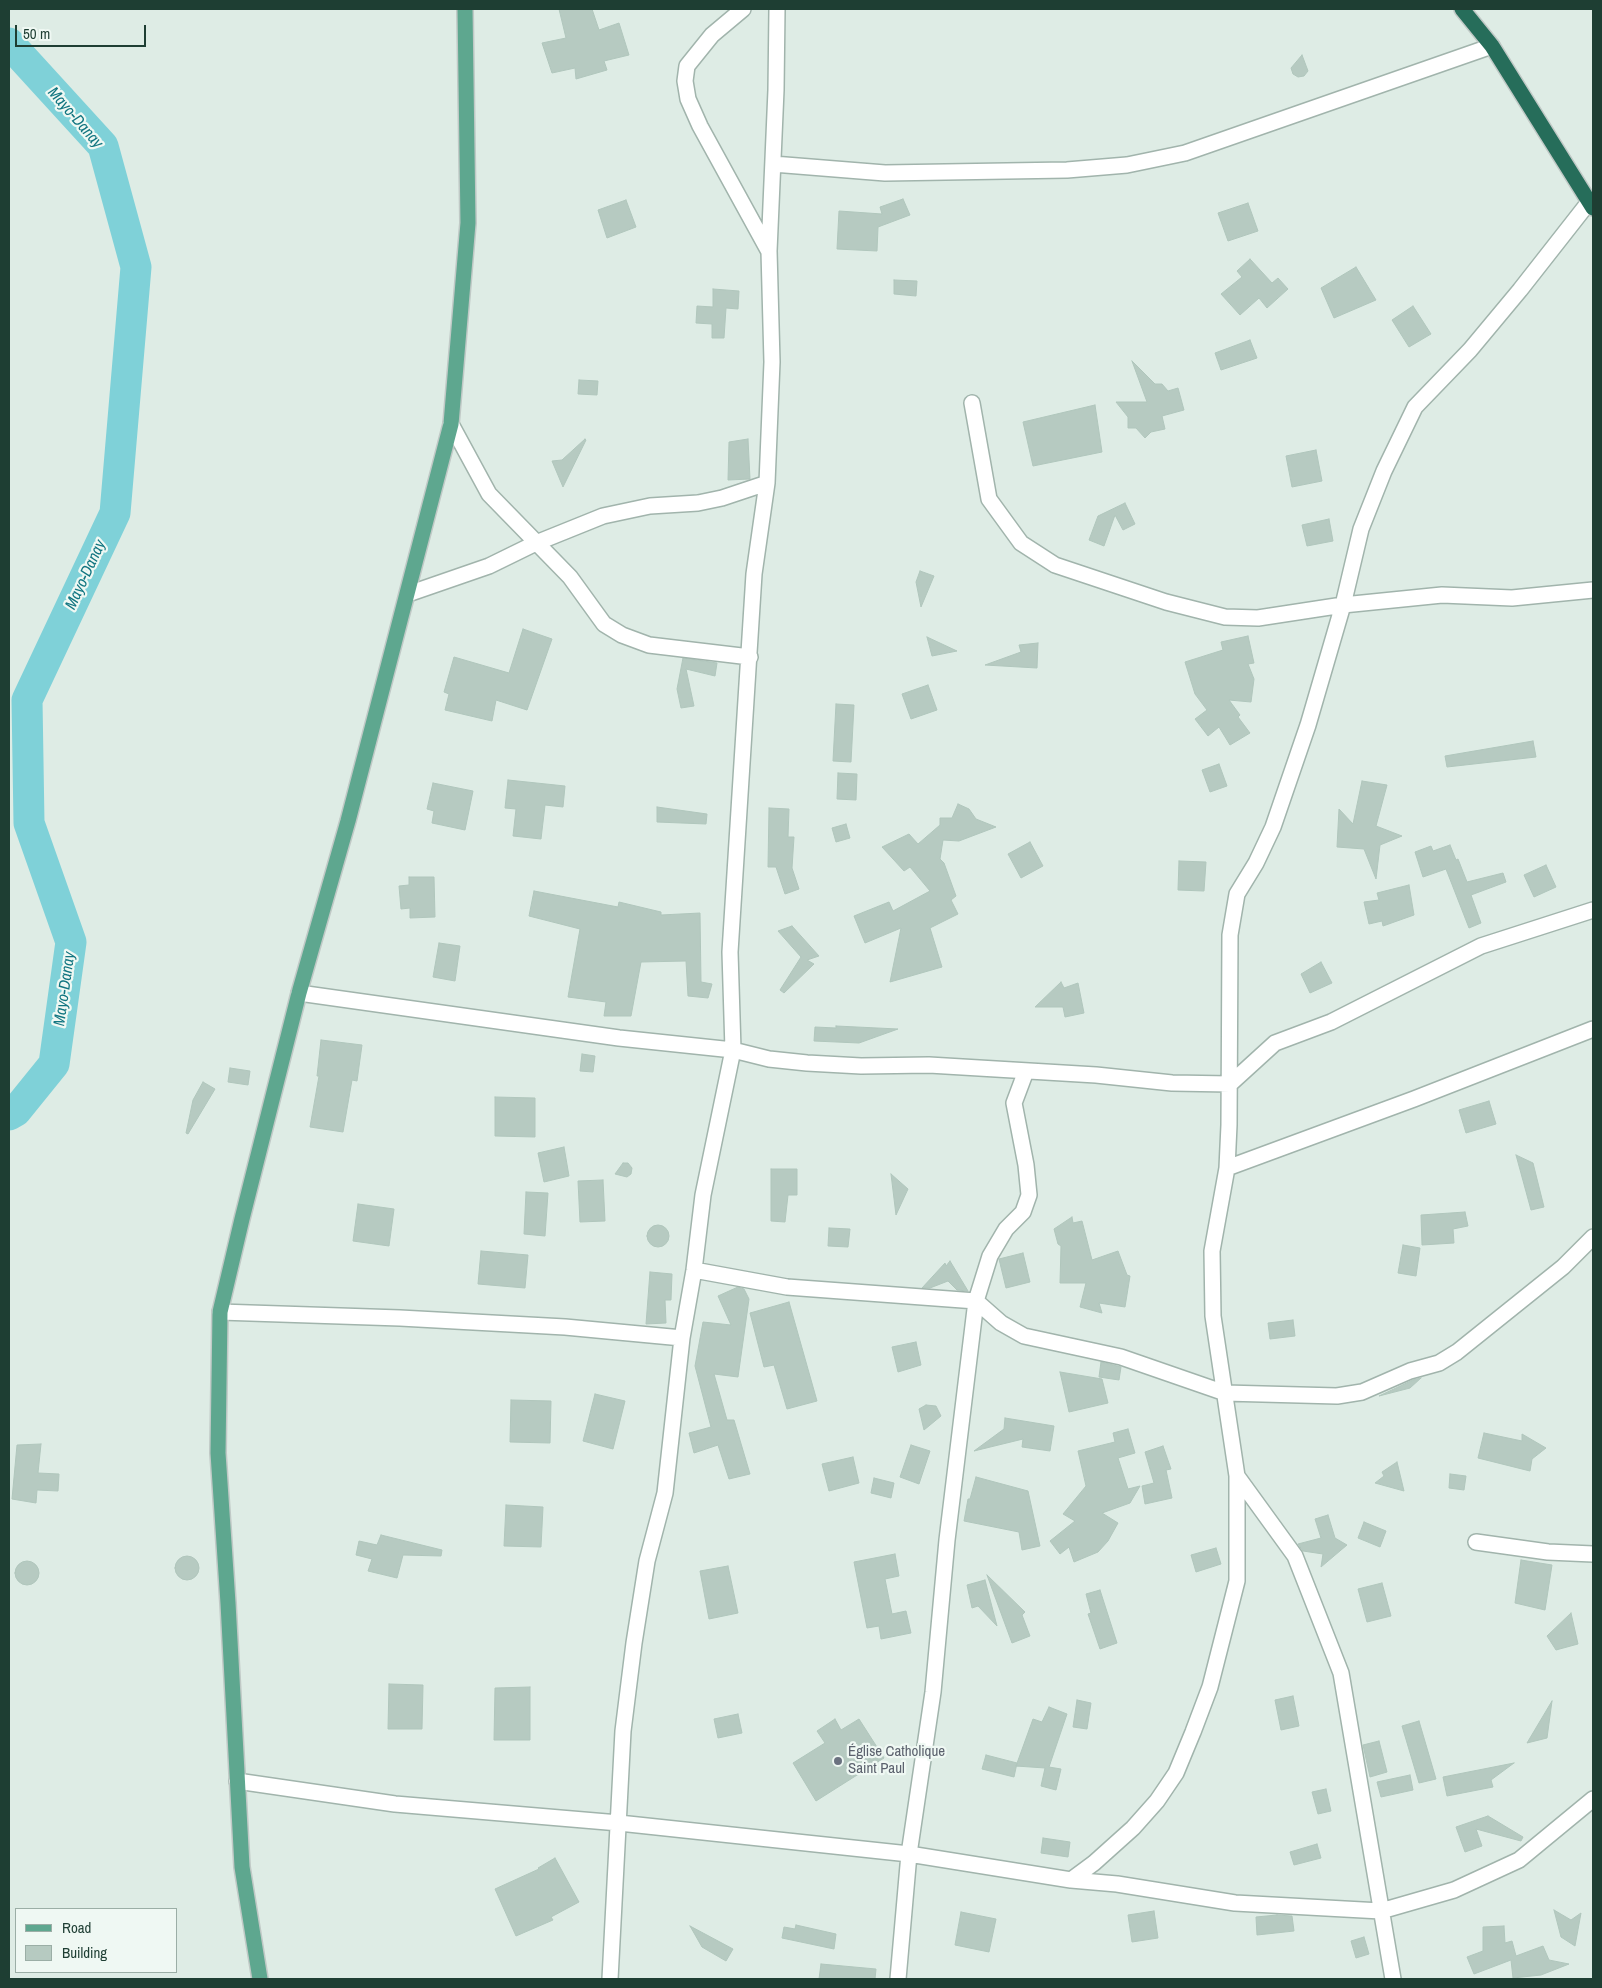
<!DOCTYPE html>
<html>
<head>
<meta charset="utf-8">
<style>
	body { margin:0 }
	#map { position:relative; width:1602px; height:1988px; overflow:hidden; background:#deece5; font-family:"Archivo Narrow",sans-serif }
	canvas { display:block }
	.frame { position:absolute; inset:0; border:10px solid #1e3e33; pointer-events:none }
	.legend { position:absolute; left:15px; top:1908px; width:162px; height:65px; box-sizing:border-box; background:#eff8f3; border:1px solid #9baea6; margin:0; padding:6px 9px; list-style:none; font-size:15px; color:#1e3e33 }
	.legend li { display:flex; align-items:center; gap:10px; height:25px }
	.legend b { width:25px; border:1px solid #9baea6 }
	.scale { position:absolute; left:15px; top:25px; width:131px; height:22px; box-sizing:border-box; border:2px solid #1e3e33; border-top:0; padding-left:6px; font-size:15px; line-height:18px; white-space:nowrap; color:#1e3e33; -webkit-text-stroke:4px #eff8f3; paint-order:stroke }
</style>
</head>
<body>
<div id="map">
<canvas width="1602" height="1988"></canvas>
<div class="frame"></div>
<ul class="legend">
<li><b style="height:6px;background:#5ea78f"></b>Road</li>
<li><b style="height:14px;background:#b6cac1"></b>Building</li>
</ul>
<div class="scale">50 m</div>
</div>
<script>
const ctx = document.querySelector('canvas').getContext('2d');
ctx.lineJoin = 'round';
const toPath = rows => new Path2D(rows.map(r => 'M' + r).join(''));
function strokePath(path, color, width, dash) { ctx.strokeStyle = color; ctx.lineWidth = width; ctx.lineCap = dash ? 'butt' : 'round'; ctx.setLineDash(dash || []); ctx.stroke(path); }
function fill(path, color) { ctx.fillStyle = color; ctx.fill(path, 'evenodd'); }
function drawText(font, color, halo, rows, align = 'center') {
  ctx.font = font + ' "Archivo Narrow",sans-serif'; ctx.lineWidth = 4.5; ctx.setLineDash([]); ctx.textBaseline = 'middle'; ctx.strokeStyle = halo; ctx.fillStyle = color; for (const [text, x, y, turn = 0] of rows) {
    ctx.save(); ctx.translate(x, y); ctx.rotate((+turn || 0) * Math.PI / 180); ctx.textAlign = isNaN(turn) ? turn : align; if (halo) ctx.strokeText(text, 0, 0); ctx.fillText(text, 0, 0); ctx.restore();
  }
}
strokePath(toPath([
	[9,43,103,146,136,267,115,513,27,700,29,823,71,942,54,1064,16,1111,9,1115]
]), '#7fd1d8', 31);
const building = toPath([
	[559,9,592,9,599,30,619,23,629,55,604,61,607,70,576,79,575,68,552,73,542,43,566,38,559,9],
	[1302,55,1308,71,1304,76,1298,77,1293,74,1291,68,1302,55],
	[903,199,910,215,878,227,877,251,837,249,839,211,882,214,880,207,903,199],
	[626,200,636,227,607,238,598,210,626,200],
	[1248,203,1258,231,1228,241,1218,213,1248,203],
	[1250,259,1272,283,1278,278,1288,289,1267,308,1259,298,1240,315,1221,294,1242,277,1237,271,1250,259],
	[1356,267,1376,300,1334,318,1321,288,1356,267],
	[894,280,917,281,916,296,894,294,894,280],
	[713,289,739,291,738,309,726,308,724,338,712,338,712,324,696,323,697,306,713,307,713,289],
	[1413,306,1431,334,1409,347,1392,320,1413,306],
	[1250,340,1257,358,1221,370,1215,353,1250,340],
	[1132,361,1155,384,1162,384,1168,391,1178,388,1184,410,1162,416,1165,429,1151,432,1145,438,1136,428,1128,428,1128,417,1116,402,1147,402,1132,361],
	[579,380,598,381,597,395,578,394,579,380],
	[1095,405,1102,452,1033,466,1023,422,1095,405],
	[585,439,586,440,563,487,552,461,562,460,585,439],
	[748,439,750,479,728,480,729,442,748,439],
	[1316,450,1322,481,1292,487,1286,456,1316,450],
	[1125,503,1135,524,1123,530,1115,515,1104,546,1089,540,1098,516,1125,503],
	[1329,519,1333,541,1307,546,1302,525,1329,519],
	[920,571,934,576,921,607,916,582,920,571],
	[523,629,552,639,527,710,496,700,492,721,445,710,449,694,444,692,454,657,509,673,523,629],
	[1248,636,1254,663,1248,664,1254,679,1251,702,1229,700,1240,715,1238,717,1250,733,1230,745,1219,727,1208,736,1195,719,1207,710,1195,694,1185,662,1223,650,1221,642,1248,636],
	[927,637,957,651,932,656,927,637],
	[1038,643,1037,668,985,665,1021,652,1019,645,1038,643],
	[683,658,717,663,715,676,686,669,694,706,681,708,677,689,683,658],
	[928,685,937,710,911,719,902,694,928,685],
	[836,704,854,705,851,762,833,761,836,704],
	[1533,741,1536,757,1447,767,1445,756,1533,741],
	[1219,764,1227,786,1210,792,1202,770,1219,764],
	[838,773,857,774,856,800,837,799,838,773],
	[508,780,565,786,563,807,545,805,541,839,513,836,516,809,505,808,508,780],
	[1362,781,1387,785,1376,826,1402,836,1380,845,1376,879,1364,849,1337,847,1339,809,1353,824,1362,781],
	[433,783,473,791,465,830,432,823,434,811,427,809,433,783],
	[958,804,969,809,976,819,996,827,959,841,943,840,940,859,944,863,956,896,951,900,958,914,930,928,942,967,890,982,901,928,865,943,854,916,889,902,893,911,930,891,910,867,904,871,882,847,909,834,918,844,940,825,940,818,952,818,958,804],
	[657,807,707,814,706,824,657,822,657,807],
	[769,808,789,809,788,837,794,837,792,868,799,889,785,894,776,867,768,867,769,808],
	[846,824,850,838,836,842,832,828,846,824],
	[1030,842,1043,866,1021,878,1008,854,1030,842],
	[1450,845,1456,860,1458,859,1467,882,1503,873,1506,882,1471,895,1481,923,1469,928,1446,869,1423,877,1415,852,1431,846,1433,851,1450,845],
	[1179,861,1206,862,1204,891,1178,890,1179,861],
	[1546,865,1556,887,1534,897,1524,875,1546,865],
	[409,877,434,877,435,917,410,918,410,908,401,909,399,886,409,885,409,877],
	[1409,885,1414,915,1383,926,1382,921,1369,924,1364,902,1379,900,1377,893,1409,885],
	[534,891,618,907,619,902,661,912,661,915,700,913,701,982,712,984,708,998,688,996,686,961,641,962,631,1016,604,1016,606,1002,568,997,580,929,529,916,534,891],
	[792,926,819,956,807,960,814,964,784,993,780,990,801,957,778,931,792,926],
	[439,943,460,946,455,981,433,977,439,943],
	[1321,962,1332,983,1310,993,1301,974,1321,962],
	[1061,982,1064,988,1078,983,1084,1013,1065,1017,1063,1007,1035,1007,1061,982],
	[836,1026,898,1029,859,1043,814,1041,815,1027,836,1028,836,1026],
	[321,1040,362,1045,357,1081,352,1080,343,1132,310,1127,319,1076,317,1076,321,1040],
	[582,1054,595,1056,593,1072,580,1071,582,1054],
	[230,1068,250,1071,248,1085,228,1082,230,1068],
	[203,1082,215,1089,188,1134,186,1133,193,1100,203,1082],
	[495,1097,535,1098,535,1137,495,1136,495,1097],
	[1489,1101,1496,1124,1466,1133,1459,1110,1489,1101],
	[564,1147,569,1176,544,1182,538,1153,564,1147],
	[1516,1155,1533,1163,1544,1207,1531,1210,1516,1155],
	[623,1163,628,1163,632,1168,631,1174,627,1177,615,1174,623,1163],
	[771,1169,797,1169,797,1195,788,1195,785,1222,771,1221,771,1169],
	[891,1174,908,1189,896,1215,891,1174],
	[603,1180,605,1221,580,1222,578,1181,603,1180],
	[526,1192,548,1193,545,1236,524,1234,526,1192],
	[358,1204,394,1209,389,1246,353,1241,358,1204],
	[1465,1212,1468,1226,1453,1229,1454,1243,1422,1245,1421,1215,1465,1212],
	[1072,1217,1073,1223,1082,1221,1092,1260,1118,1251,1127,1275,1130,1276,1125,1307,1099,1303,1102,1313,1080,1307,1086,1283,1060,1283,1061,1246,1058,1244,1054,1229,1072,1217],
	'647 1236a11 11 0 1 1 22 0a11 11 0 1 1-22 0Z',
	[829,1228,850,1229,848,1247,828,1246,829,1228],
	[1403,1245,1420,1248,1416,1276,1398,1273,1403,1245],
	[481,1251,528,1255,525,1288,478,1284,481,1251],
	[1023,1253,1030,1282,1006,1288,999,1259,1023,1253],
	[950,1261,968,1291,957,1290,948,1281,930,1288,922,1288,945,1263,946,1266,950,1261],
	[650,1272,672,1274,671,1300,665,1300,666,1323,646,1324,650,1272],
	[738,1287,744,1289,749,1299,738,1377,714,1374,727,1420,734,1420,750,1474,729,1479,718,1445,694,1453,689,1433,711,1427,695,1366,703,1322,731,1325,718,1296,738,1287],
	[789,1302,817,1401,787,1409,774,1365,764,1367,750,1313,789,1302],
	[1293,1320,1295,1336,1270,1339,1268,1323,1293,1320],
	[916,1342,921,1365,898,1372,892,1347,916,1342],
	[1101,1362,1121,1367,1119,1380,1099,1377,1101,1362],
	[1060,1372,1102,1379,1108,1403,1069,1412,1060,1372],
	[1421,1378,1410,1388,1379,1396,1413,1380,1421,1378],
	[595,1394,625,1401,613,1449,583,1441,595,1394],
	[511,1400,551,1401,550,1443,510,1442,511,1400],
	[926,1405,936,1406,941,1416,924,1430,919,1409,926,1405],
	[1005,1418,1054,1426,1050,1451,1022,1447,1023,1439,974,1451,1004,1429,1005,1418],
	[1128,1429,1135,1453,1118,1458,1128,1489,1140,1486,1130,1503,1102,1513,1118,1523,1108,1541,1098,1552,1074,1562,1069,1547,1060,1554,1050,1541,1075,1521,1063,1514,1086,1486,1078,1451,1115,1442,1113,1433,1128,1429],
	[1484,1433,1522,1441,1522,1434,1546,1448,1532,1459,1530,1471,1478,1458,1484,1433],
	[41,1444,38,1473,59,1474,58,1491,37,1490,36,1503,12,1499,17,1445,41,1444],
	[911,1445,930,1451,919,1484,900,1477,911,1445],
	[1163,1446,1171,1469,1166,1470,1172,1498,1145,1504,1142,1486,1154,1483,1145,1452,1163,1446],
	[853,1457,859,1483,829,1491,822,1464,853,1457],
	[1397,1462,1404,1491,1375,1483,1384,1476,1382,1472,1397,1462],
	[1450,1474,1466,1476,1464,1490,1449,1488,1450,1474],
	[976,1477,1028,1491,1040,1546,1022,1550,1019,1532,964,1521,968,1499,970,1499,976,1477],
	[874,1478,894,1483,891,1498,871,1493,874,1478],
	[506,1505,543,1507,541,1547,504,1546,506,1505],
	[1328,1515,1335,1538,1347,1545,1321,1567,1323,1554,1303,1551,1298,1544,1321,1538,1315,1519,1328,1515],
	[1364,1522,1386,1531,1380,1547,1358,1538,1364,1522],
	[381,1535,442,1550,441,1556,403,1555,397,1578,368,1571,372,1559,356,1555,359,1541,377,1545,381,1535],
	[1216,1548,1221,1564,1196,1572,1191,1555,1216,1548],
	[895,1554,899,1576,885,1579,892,1614,906,1611,911,1633,881,1639,879,1626,867,1628,854,1562,895,1554],
	'175 1568a12 12 0 1 1 24 0a12 12 0 1 1-24 0Z',
	[1521,1560,1552,1565,1545,1610,1515,1603,1521,1560],
	'15 1573a12 12 0 1 1 24 0a12 12 0 1 1-24 0Z',
	[728,1566,738,1613,709,1619,700,1571,728,1566],
	[987,1575,1025,1612,1022,1615,1030,1636,1012,1643,987,1575],
	[985,1580,997,1626,978,1606,972,1608,967,1585,985,1580],
	[1382,1583,1391,1616,1367,1622,1358,1589,1382,1583],
	[1100,1590,1117,1643,1100,1649,1088,1614,1091,1613,1086,1594,1100,1590],
	[1571,1613,1578,1644,1556,1650,1547,1636,1571,1613],
	[389,1684,423,1685,422,1729,388,1729,389,1684],
	[530,1687,530,1740,494,1740,495,1688,530,1687],
	[1293,1696,1299,1726,1281,1730,1275,1700,1293,1696],
	[1077,1700,1091,1703,1087,1729,1073,1727,1077,1700],
	[1552,1701,1547,1738,1527,1743,1552,1701],
	[1049,1707,1067,1714,1049,1767,1061,1769,1056,1790,1041,1786,1045,1768,1016,1766,1033,1719,1042,1722,1049,1707],
	[738,1714,742,1733,718,1738,714,1719,738,1714],
	[835,1719,841,1730,859,1719,884,1758,816,1801,793,1763,825,1743,817,1731,835,1719],
	[1419,1721,1436,1779,1419,1783,1402,1726,1419,1721],
	[1379,1741,1387,1772,1370,1777,1363,1745,1379,1741],
	[986,1755,1017,1763,1014,1777,982,1769,986,1755],
	[1514,1763,1491,1780,1493,1787,1447,1796,1443,1777,1514,1763],
	[1410,1775,1413,1790,1381,1797,1377,1782,1410,1775],
	[1326,1789,1331,1811,1318,1814,1312,1792,1326,1789],
	[1488,1816,1523,1837,1521,1841,1476,1829,1482,1846,1465,1852,1456,1827,1488,1816],
	[1043,1838,1070,1842,1068,1857,1041,1853,1043,1838],
	[1317,1844,1321,1858,1294,1865,1290,1852,1317,1844],
	[555,1858,579,1902,551,1917,553,1920,516,1936,495,1889,539,1869,538,1868,555,1858],
	[1554,1910,1571,1920,1581,1913,1575,1946,1561,1937,1554,1910],
	[1154,1911,1158,1938,1132,1942,1128,1915,1154,1911],
	[961,1912,996,1919,989,1952,955,1945,961,1912],
	[1277,1915,1292,1916,1294,1931,1257,1935,1256,1917,1277,1915],
	[796,1925,836,1934,834,1949,782,1938,784,1927,795,1929,796,1925],
	[690,1926,733,1949,726,1961,702,1947,690,1926],
	[1504,1926,1505,1943,1512,1941,1516,1956,1543,1946,1549,1960,1569,1964,1541,1975,1513,1978,1511,1960,1474,1974,1467,1957,1483,1951,1483,1927,1504,1926],
	[1364,1937,1369,1954,1356,1958,1351,1941,1364,1937],
	[821,1964,876,1969,875,1979,819,1979,821,1964]
]);
fill(building, '#b6cac1');
strokePath(building, '#b0c6bc', 1);
const minor = toPath([
	[743,9,712,35,687,66,685,81,688,99,700,126,768,250],
	[773,164,885,173,1067,170,1127,165,1185,153,1492,46],
	[972,403,989,499,1021,543,1055,565,1166,602,1225,617,1258,618,1343,605,1442,595,1512,598,1593,590],
	[451,424,489,494,570,577,604,624,622,635,649,645,750,657],
	[408,594,489,566,536,543,603,516,650,506,698,503,722,498,767,483],
	[299,993,619,1038,733,1050,769,1059,807,1063,861,1066,929,1065,1096,1075,1172,1083,1230,1084,1275,1043,1331,1022,1481,946,1593,910],
	[1227,1168,1414,1099,1593,1029],
	[694,1270,787,1287,976,1301,1001,1323,1024,1336,1121,1357,1225,1393,1337,1396,1362,1392,1410,1371,1439,1363,1457,1352,1563,1267,1593,1237],
	[220,1312,400,1318,565,1327,682,1338],
	[1476,1542,1548,1552,1593,1554],
	[237,1781,395,1804,619,1823,909,1854,1071,1880,1117,1884,1235,1903,1381,1911,1454,1890,1519,1860,1593,1799],
	[1071,1880,1094,1863,1133,1828,1157,1801,1176,1773,1193,1732,1210,1687,1237,1581,1237,1476],
	[610,1979,623,1731,634,1643,647,1561,665,1493,682,1338,694,1270,703,1195,733,1050,730,952,754,574,767,483,772,362,769,251,776,90,777,9],
	[898,1979,909,1854,933,1692,947,1540,976,1301,990,1256,1006,1229,1023,1212,1029,1195,1026,1165,1014,1103,1026,1071],
	[1393,1979,1341,1673,1295,1556,1237,1476,1213,1316,1212,1251,1227,1168,1229,1125,1230,935,1237,894,1256,863,1273,827,1308,725,1343,605,1361,529,1384,471,1415,407,1470,350,1520,290,1589,202]
]);
const major = toPath([
	[260,1979,242,1867,228,1603,218,1453,220,1312,242,1219,299,993,348,821,451,424,468,223,465,9]
]);
const highway = toPath([
	[1462,9,1492,46,1593,208]
]);
strokePath(minor, '#a1b4ac', 18);
strokePath(major, '#c0c9c6', 18);
strokePath(highway, '#c0c9c6', 18);
strokePath(minor, '#fff', 15);
strokePath(major, '#5ea78f', 15);
strokePath(highway, '#266d5a', 15);
for (const [x, y, r, color] of [
	[838,1761,5,"#6b7280"]
]) { const dot = new Path2D(); dot.arc(x, y, r, 0, 2 * Math.PI); ctx.fillStyle = color; ctx.fill(dot); strokePath(dot, '#eff8f3', 2); }
drawText('15px', '#5b616d', '#eff8f3', [
	["Église Catholique",848,1752],
	["Saint Paul",848,1769]
], 'left');
drawText('italic 16px', '#117580', '#eff8f3', [
	["Mayo-Danay",75,118,49],
	["Mayo-Danay",86,575,-65],
	["Mayo-Danay",65,989,-82]
]);
</script>
</body>
</html>
